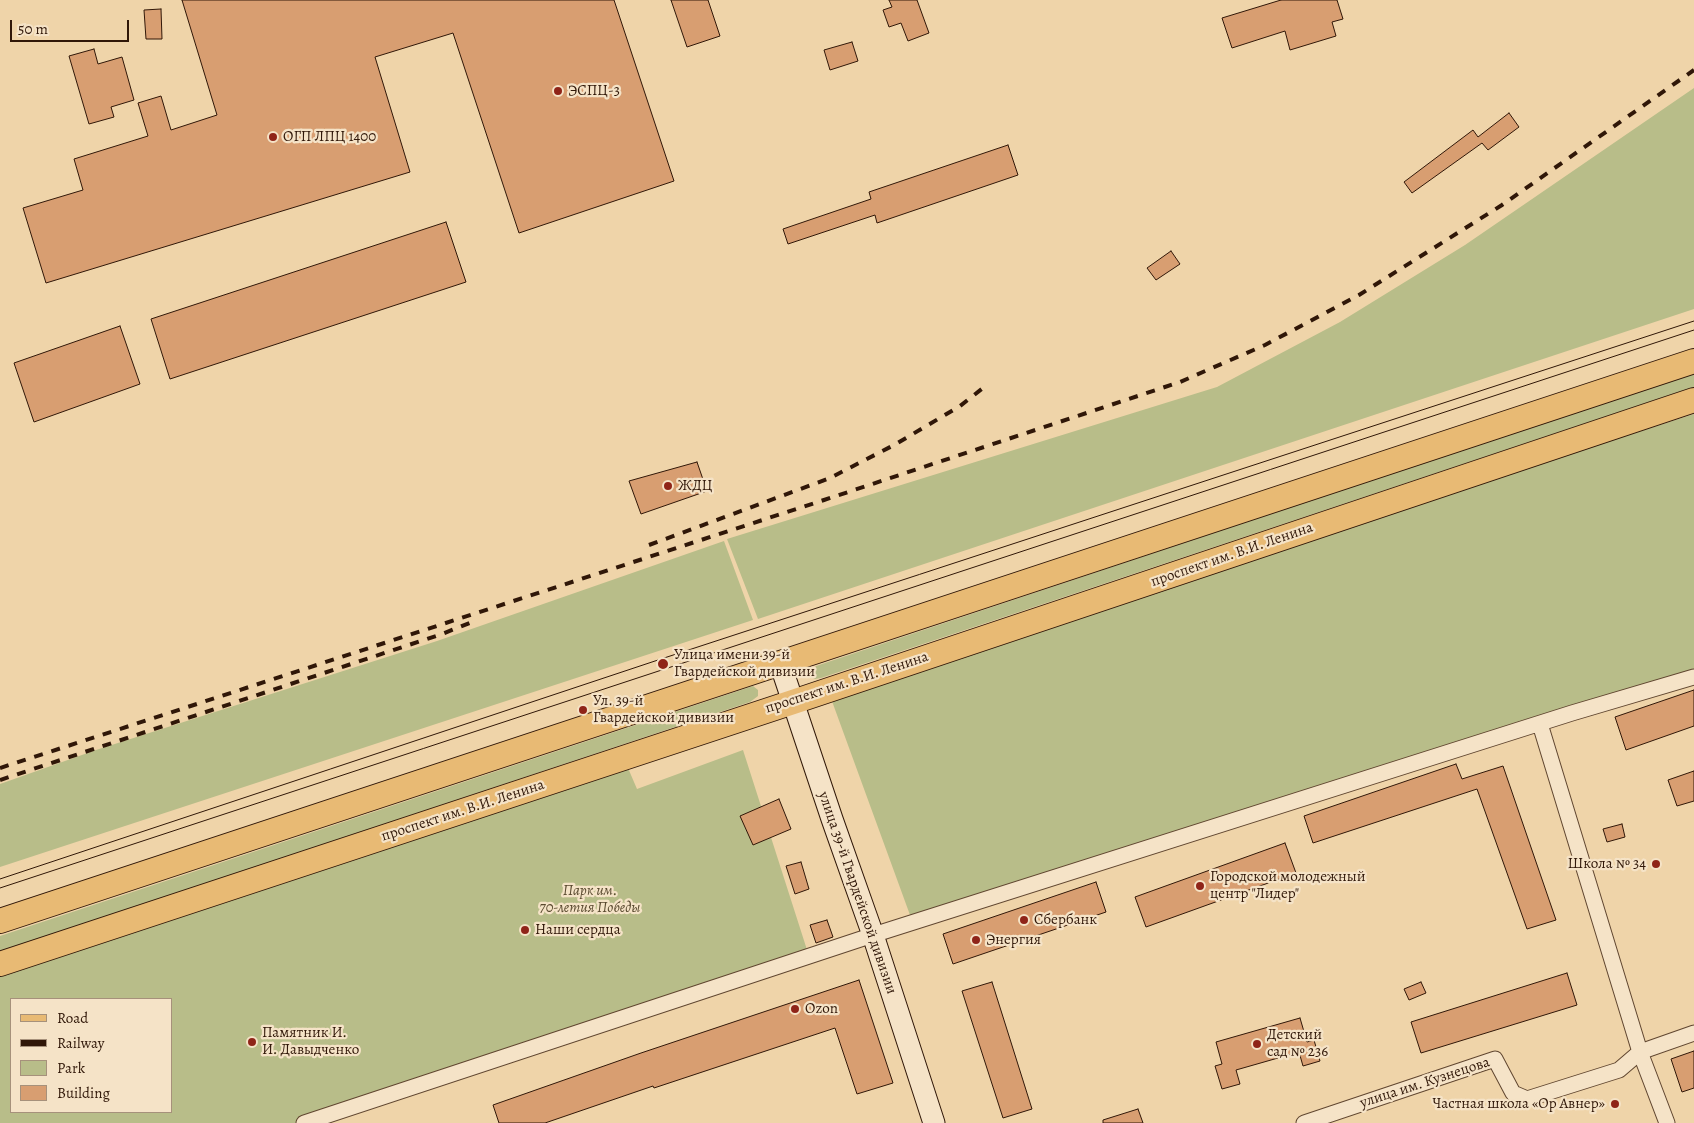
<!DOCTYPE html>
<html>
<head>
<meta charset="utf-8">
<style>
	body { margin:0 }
	#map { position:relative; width:1694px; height:1123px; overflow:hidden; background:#efd4a9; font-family:Alegreya,serif }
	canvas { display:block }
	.legend { position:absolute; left:10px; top:998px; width:162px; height:115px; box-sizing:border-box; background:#f5e3c7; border:1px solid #a6917b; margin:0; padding:6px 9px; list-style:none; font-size:15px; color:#301708 }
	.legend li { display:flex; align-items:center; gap:10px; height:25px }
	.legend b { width:25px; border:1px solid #a6917b }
	.scale { position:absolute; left:10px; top:20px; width:119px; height:22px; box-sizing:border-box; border:2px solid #301708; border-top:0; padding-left:6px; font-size:15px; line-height:18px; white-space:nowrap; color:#301708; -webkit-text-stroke:4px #f5e3c7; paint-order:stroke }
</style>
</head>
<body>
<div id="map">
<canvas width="1694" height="1123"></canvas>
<ul class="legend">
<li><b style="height:6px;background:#e8ba74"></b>Road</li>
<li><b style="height:6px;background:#301708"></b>Railway</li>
<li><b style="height:14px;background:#b8bd89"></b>Park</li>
<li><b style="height:14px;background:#d89e71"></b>Building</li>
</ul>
<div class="scale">50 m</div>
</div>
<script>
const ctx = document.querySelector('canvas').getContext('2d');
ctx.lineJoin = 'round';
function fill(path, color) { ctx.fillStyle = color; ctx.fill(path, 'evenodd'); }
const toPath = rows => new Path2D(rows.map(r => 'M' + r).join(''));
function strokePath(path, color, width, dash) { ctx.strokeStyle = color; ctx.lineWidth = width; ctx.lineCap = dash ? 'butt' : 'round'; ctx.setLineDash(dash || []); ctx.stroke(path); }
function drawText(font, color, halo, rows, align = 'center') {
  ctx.font = font + ' Alegreya,serif'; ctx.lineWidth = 4.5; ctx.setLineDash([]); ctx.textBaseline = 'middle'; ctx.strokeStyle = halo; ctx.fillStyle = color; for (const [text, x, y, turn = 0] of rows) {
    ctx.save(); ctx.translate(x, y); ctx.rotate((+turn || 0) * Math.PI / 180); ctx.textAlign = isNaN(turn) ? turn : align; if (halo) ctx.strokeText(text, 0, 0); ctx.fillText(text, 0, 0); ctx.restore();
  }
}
fill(toPath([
	[1694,88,1694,309,758,619,727,539,1217,387,1340,322,1465,245],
	[1694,372,1694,387,821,678,815,679,811,677,810,673,816,666],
	[1694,414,1694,669,1541,722,910,915,829,693],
	[724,541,753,620,0,867,0,784,96,750,437,641],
	[753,686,758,690,758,696,750,702,0,952,0,936],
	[743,750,808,953,297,1123,0,1123,0,972,625,761,637,789],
	[11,999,171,999,171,1112,11,1112]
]), '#b8bd89');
const building = toPath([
	[182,0,614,0,674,181,519,233,453,33,375,57,410,172,46,283,23,208,83,190,74,159,148,136,138,103,161,96,171,130,217,115,182,0],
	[671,0,708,0,720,36,687,47,671,0],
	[889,0,917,0,929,33,908,41,901,23,889,27,883,10,892,7,889,0],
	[1281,0,1337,0,1343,19,1332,22,1336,36,1290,50,1285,31,1232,48,1222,18,1281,0],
	[161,9,162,39,146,39,144,10,161,9],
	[852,42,858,61,830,70,824,50,852,42],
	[94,49,98,64,122,57,134,100,111,107,114,117,89,124,69,56,94,49],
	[1509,113,1519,127,1488,150,1482,143,1412,193,1404,182,1473,130,1478,137,1509,113],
	[1008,145,1018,175,877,223,875,215,788,244,783,229,871,199,869,192,1008,145],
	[446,222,466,282,170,379,151,319,446,222],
	[1171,251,1180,264,1156,280,1147,268,1171,251],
	[120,326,140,384,34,422,14,363,120,326],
	[697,462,707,491,641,514,629,481,697,462],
	[1694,690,1694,726,1626,750,1615,717,1694,690],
	[1456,764,1462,779,1503,766,1556,920,1527,929,1477,789,1313,843,1304,816,1456,764],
	[1694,771,1694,801,1677,806,1668,780,1694,771],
	[779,799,791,829,753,845,740,816,779,799],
	[1622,824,1625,837,1607,842,1603,829,1622,824],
	[1285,843,1296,873,1146,927,1135,897,1285,843],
	[801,862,809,889,795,894,786,866,801,862],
	[1096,882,1106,912,953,964,943,934,1096,882],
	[827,920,833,937,816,943,810,925,827,920],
	[1567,973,1577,1005,1421,1053,1411,1022,1567,973],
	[859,980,893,1083,857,1094,835,1028,654,1088,653,1086,545,1123,499,1123,493,1105,641,1053,859,980],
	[992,982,1032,1109,1003,1118,962,991,992,982],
	[1421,982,1426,993,1409,1000,1404,989,1421,982],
	[1300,1018,1307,1042,1314,1040,1320,1061,1303,1066,1299,1052,1236,1070,1240,1084,1222,1089,1215,1066,1222,1064,1216,1042,1300,1018],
	[1694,1051,1694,1088,1682,1092,1671,1059,1694,1051],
	[1138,1109,1143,1123,1103,1123,1103,1120,1138,1109]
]);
fill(building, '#d89e71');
strokePath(building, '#301708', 1);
const minor = toPath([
	[1540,724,1640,1052,1667,1123],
	[304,1123,873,935,1572,713,1694,677],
	[1304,1123,1495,1059,1513,1093,1527,1099,1619,1070,1640,1052,1694,1033]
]);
const secondary = toPath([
	[780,663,832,819,873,935,934,1123]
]);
const primary = toPath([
	[0,921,1694,361],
	[0,964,793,702,1694,400]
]);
strokePath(minor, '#604630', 17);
strokePath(secondary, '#301708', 23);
strokePath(primary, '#301708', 26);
strokePath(minor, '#f5e3c7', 15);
strokePath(secondary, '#f5e3c7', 21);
strokePath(primary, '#e8ba74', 24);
strokePath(toPath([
	[0,879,661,659,1694,321],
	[0,888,1694,330]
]), '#301708', 1);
strokePath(toPath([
	[649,545,830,478,896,444,960,406,983,388],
	[0,768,824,500,1180,382,1265,345,1359,295,1502,205,1694,70],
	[0,780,442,634,472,622]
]), '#301708', 4, [9, 9]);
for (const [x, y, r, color] of [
	[558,91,5,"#8f2418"],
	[273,137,5,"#8f2418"],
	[668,486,5,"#8f2418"],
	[663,664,6,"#8f2418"],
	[583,710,5,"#8f2418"],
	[1656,864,5,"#8f2418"],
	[1200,886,5,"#8f2418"],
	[1024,920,5,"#8f2418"],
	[525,930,5,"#8f2418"],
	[976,940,5,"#8f2418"],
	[795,1009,5,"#8f2418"],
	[252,1042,5,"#8f2418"],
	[1257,1044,5,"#8f2418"],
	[1615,1104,5,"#8f2418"]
]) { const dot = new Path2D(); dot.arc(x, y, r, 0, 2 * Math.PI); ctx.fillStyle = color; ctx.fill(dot); strokePath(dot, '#f5e3c7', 2); }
drawText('15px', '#301708', '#f5e3c7', [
	["ЭСПЦ-3",568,91],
	["ОГП ЛПЦ 1400",283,137],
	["ЖДЦ",678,486],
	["Улица имени 39-й",674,655],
	["Гвардейской дивизии",674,672],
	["Ул. 39-й",593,701],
	["Гвардейской дивизии",593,718],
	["Школа № 34",1646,864,"right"],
	["Городской молодежный",1210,877],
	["центр \"Лидер\"",1210,894],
	["Сбербанк",1034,920],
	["Наши сердца",535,930],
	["Энергия",986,940],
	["Ozon",805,1009],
	["Памятник И.",262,1033],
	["И. Давыдченко",262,1050],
	["Детский",1267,1035],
	["сад № 236",1267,1052],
	["Частная школа «Ор Авнер»",1605,1104,"right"]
], 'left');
drawText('15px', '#301708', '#f5e3c7', [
	["проспект им. В.И. Ленина",1232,555,-19],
	["проспект им. В.И. Ленина",847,683,-18],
	["проспект им. В.И. Ленина",463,811,-18],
	["улица 39-й Гвардейской дивизии",857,893,71],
	["улица им. Кузнецова",1425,1083,-18]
]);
drawText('italic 15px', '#59492f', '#f5e3c7', [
	["Парк им.",590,891],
	["70-летия Победы",590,908]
]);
</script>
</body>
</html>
